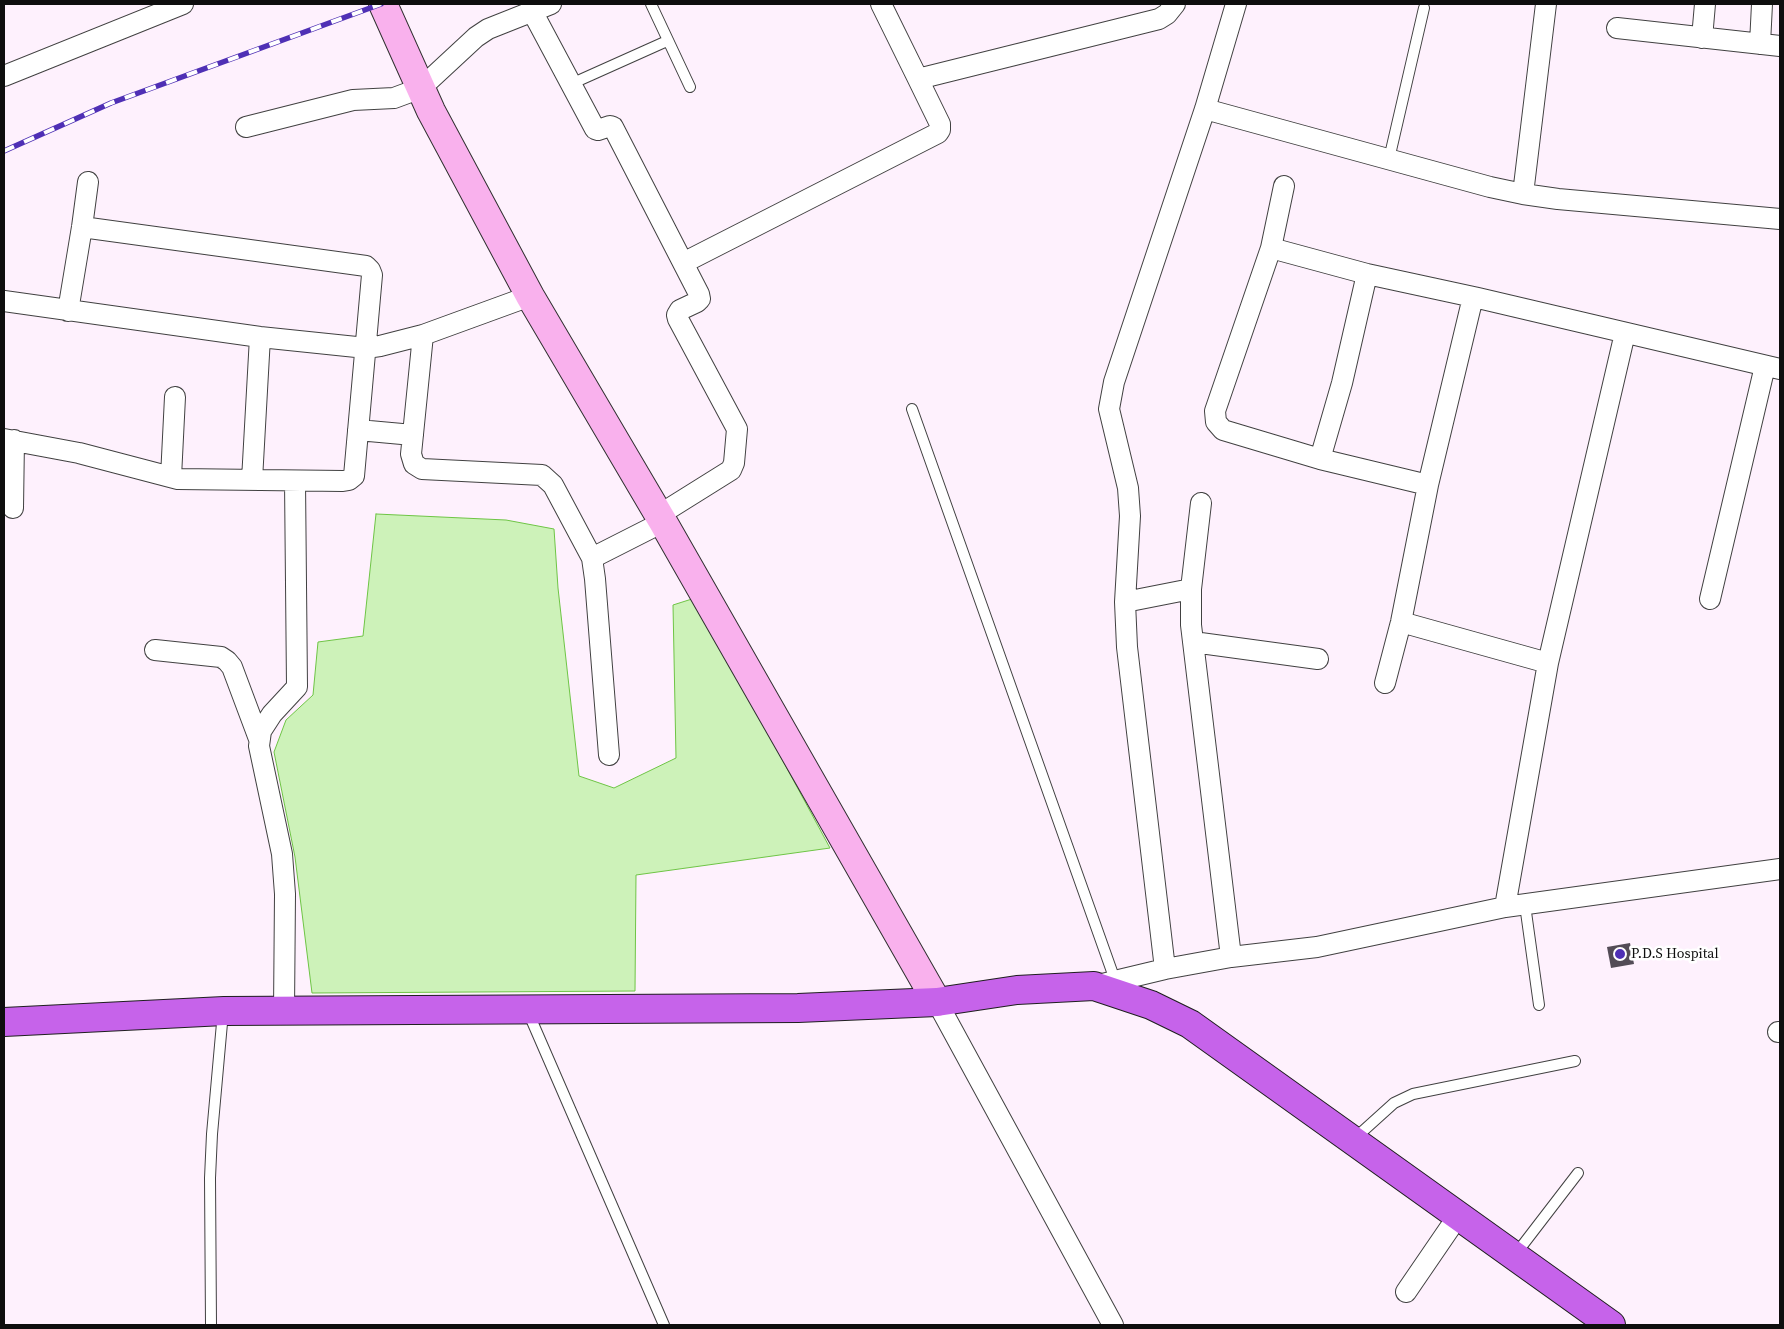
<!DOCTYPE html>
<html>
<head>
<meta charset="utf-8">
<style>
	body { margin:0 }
	#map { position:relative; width:1784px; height:1329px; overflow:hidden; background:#fef1fd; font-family:"Source Serif 4",serif }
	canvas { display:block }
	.frame { position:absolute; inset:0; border:5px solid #0e0e0e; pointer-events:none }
</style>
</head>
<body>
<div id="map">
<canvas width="1784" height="1329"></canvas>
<div class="frame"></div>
</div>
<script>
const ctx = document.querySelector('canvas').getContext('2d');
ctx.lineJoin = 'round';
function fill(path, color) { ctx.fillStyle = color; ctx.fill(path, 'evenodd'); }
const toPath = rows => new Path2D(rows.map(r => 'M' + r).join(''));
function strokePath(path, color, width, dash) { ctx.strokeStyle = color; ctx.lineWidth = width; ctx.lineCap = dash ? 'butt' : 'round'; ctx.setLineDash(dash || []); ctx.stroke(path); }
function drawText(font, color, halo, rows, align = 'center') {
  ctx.font = font + ' "Source Serif 4",serif'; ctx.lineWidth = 5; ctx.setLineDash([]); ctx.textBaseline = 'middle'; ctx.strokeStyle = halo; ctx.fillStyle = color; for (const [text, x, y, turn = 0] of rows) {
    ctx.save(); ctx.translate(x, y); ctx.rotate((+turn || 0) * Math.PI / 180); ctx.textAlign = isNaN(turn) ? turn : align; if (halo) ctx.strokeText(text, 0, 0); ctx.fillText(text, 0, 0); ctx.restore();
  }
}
const water = toPath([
	[376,514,506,520,554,529,558,588,579,776,614,788,676,758,673,605,695,598,830,848,636,875,635,991,312,993,295,857,274,752,286,720,313,695,318,642,363,636,376,514]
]);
fill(water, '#cdf2b9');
strokePath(water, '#6ec445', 1);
fill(toPath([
	[1630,943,1634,964,1611,968,1607,947]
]), '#534c56');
const lane = toPath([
	[651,4,690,87],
	[571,84,667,41],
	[1389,159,1424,8],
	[912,409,1115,980],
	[1525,905,1539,1005],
	[528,1012,664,1325],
	[1353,1140,1394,1103,1413,1094,1575,1061],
	[1515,1255,1578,1173],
	[211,1325,210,1178,212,1134,223,1012]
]);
const street = toPath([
	[881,4,918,79,1159,19,1167,14,1175,4],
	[532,11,595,129,598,130,610,126,613,127,699,294,700,299,697,302,680,310,677,315,678,319,737,429,734,463,731,470,659,515],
	[1617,28,1780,46],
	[1702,38,1705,4],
	[1760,44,1762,4],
	[4,76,183,4],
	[1205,109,1490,187,1523,194,1558,199,1780,219],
	[246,127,353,100,394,98,421,88,476,37,488,29,551,4],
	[1284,186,1271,248,1215,411,1216,422,1223,430,1320,459,1428,485],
	[1523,194,1546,4],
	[1271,248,1367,274,1478,298,1780,369],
	[683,263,938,133,940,130,940,124,918,79],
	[4,301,260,337,366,348,380,346,423,335,530,296],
	[68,311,82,227,88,182],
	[423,335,411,454,414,464,422,469,542,475,553,485,592,558,595,579,609,755],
	[358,430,413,435],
	[4,439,79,453,178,479,343,481,349,480,354,476,372,275,370,270,366,266,82,227],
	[1320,459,1342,383,1367,274],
	[171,477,175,397],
	[252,480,260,337],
	[1201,503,1191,589,1191,625,1231,957],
	[13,508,14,440],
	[592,558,663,522],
	[1710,599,1765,366],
	[1125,602,1191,589],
	[1401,622,1548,663],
	[1193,642,1318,659],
	[155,650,221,657,227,661,232,667,259,739],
	[1385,683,1401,622,1428,485,1473,297],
	[1505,907,1548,663,1625,333],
	[1165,969,1127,647,1125,602,1130,516,1128,488,1109,409,1114,382,1205,109,1236,4],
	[1094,986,1165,969,1231,957,1317,947,1505,907,1780,869],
	[937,1002,1113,1325],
	[284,1011,285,894,282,854,259,746,261,731,272,714,297,687,295,481],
	[1778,1032,1780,1032],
	[1406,1292,1458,1216]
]);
const secondary = toPath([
	[383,4,431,111,530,296,663,522,937,1002]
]);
const highway = toPath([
	[4,1022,224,1011,798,1008,937,1002,1017,990,1094,986,1151,1005,1190,1024,1611,1325]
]);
strokePath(lane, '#414141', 12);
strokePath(street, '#414141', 22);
strokePath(secondary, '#303030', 30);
strokePath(highway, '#1f1f1f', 30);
strokePath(lane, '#fff', 10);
strokePath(street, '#fff', 20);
strokePath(secondary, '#f9b1ed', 28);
strokePath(highway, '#c663ea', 28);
const rail = toPath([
	[4,151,111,103,381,4]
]);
strokePath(rail, '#4f30b5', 5.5);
strokePath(rail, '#fff', 4, [11]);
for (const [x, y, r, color] of [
	[1620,954,6,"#4f30b5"]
]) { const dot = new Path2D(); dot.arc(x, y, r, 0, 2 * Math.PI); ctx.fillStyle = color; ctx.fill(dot); strokePath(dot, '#fff', 2); }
drawText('14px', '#0e0e0e', '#fff', [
	["P.D.S Hospital",1631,954]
], 'left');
</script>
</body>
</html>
